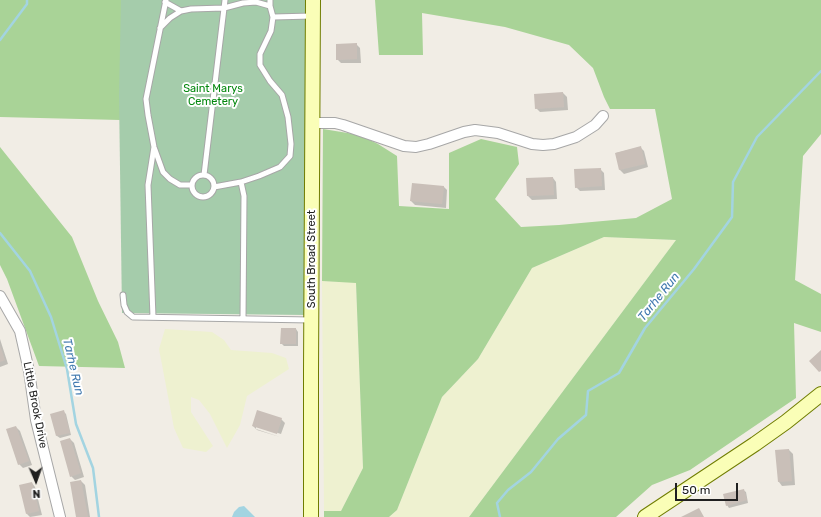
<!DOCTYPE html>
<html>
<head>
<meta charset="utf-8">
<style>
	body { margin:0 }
	#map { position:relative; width:821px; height:517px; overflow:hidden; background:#f1ede5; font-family:Rubik,sans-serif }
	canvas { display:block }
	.north { position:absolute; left:16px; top:461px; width:40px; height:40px; -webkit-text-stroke:3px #fff; paint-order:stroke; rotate:178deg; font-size:11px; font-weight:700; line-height:16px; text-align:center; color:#202020 }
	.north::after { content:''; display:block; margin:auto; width:14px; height:18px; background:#202020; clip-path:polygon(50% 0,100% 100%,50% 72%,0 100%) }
	.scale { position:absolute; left:675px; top:483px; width:63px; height:18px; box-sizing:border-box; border:2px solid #202020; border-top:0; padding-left:5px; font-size:12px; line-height:14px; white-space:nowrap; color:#202020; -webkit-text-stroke:3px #fff; paint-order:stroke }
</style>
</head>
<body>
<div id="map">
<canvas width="821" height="517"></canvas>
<div class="north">N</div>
<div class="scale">50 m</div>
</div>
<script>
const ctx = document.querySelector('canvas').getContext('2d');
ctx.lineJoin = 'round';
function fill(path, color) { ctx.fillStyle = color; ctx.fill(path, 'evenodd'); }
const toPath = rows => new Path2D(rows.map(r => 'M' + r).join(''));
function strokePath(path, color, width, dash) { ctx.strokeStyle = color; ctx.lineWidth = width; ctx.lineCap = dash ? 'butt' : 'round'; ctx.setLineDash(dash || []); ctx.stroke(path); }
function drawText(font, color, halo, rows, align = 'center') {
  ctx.font = font + ' Rubik,sans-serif'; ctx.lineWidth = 4; ctx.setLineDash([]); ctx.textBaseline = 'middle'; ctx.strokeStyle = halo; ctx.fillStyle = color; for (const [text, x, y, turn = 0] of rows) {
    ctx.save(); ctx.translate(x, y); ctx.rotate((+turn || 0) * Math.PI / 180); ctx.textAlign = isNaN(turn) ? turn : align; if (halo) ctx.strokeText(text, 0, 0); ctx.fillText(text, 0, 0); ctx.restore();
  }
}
fill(toPath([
	[604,237,676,240,469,517,389,517,397,510,442,397,478,359,532,268],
	[322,281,356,282,363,468,341,511,324,511],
	[165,329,212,332,224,340,231,350,272,353,286,358,289,369,247,396,240,425,227,448,210,414,199,400,191,397,191,412,213,446,206,452,183,448,174,428,159,349]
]), '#eef1d0');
fill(toPath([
	[0,0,122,0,120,120,0,117],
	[375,0,821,0,821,134,803,156,795,280,821,294,821,332,794,323,796,398,690,470,652,485,616,517,469,517,676,240,604,237,532,268,478,359,442,397,397,510,389,517,324,517,324,511,341,511,363,468,356,283,322,281,323,129,360,135,378,144,397,156,399,206,449,209,449,153,481,139,517,147,519,164,495,199,521,227,559,225,636,218,672,199,655,109,610,109,604,97,593,68,569,45,505,27,422,13,423,55,379,55],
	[0,147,72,237,98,301,118,342,125,368,39,366,7,279,0,265]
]), '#a9d397');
fill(toPath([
	[121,0,308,0,306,315,122,313,119,95]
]), '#a5ccab');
fill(toPath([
	[244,506,255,517,232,517,234,512,239,507]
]), '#a3d4e1');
fill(toPath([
	[356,44,360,48,361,63,341,63,337,59],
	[563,93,567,97,568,110,540,112,536,108],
	[640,147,644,151,648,167,624,174,620,170,616,153],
	[600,169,604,173,605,190,580,191,576,187],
	[553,178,556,182,557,199,532,200,528,196,527,179],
	[443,186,447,190,446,208,415,205,411,201],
	[296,329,298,332,298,346,284,346,281,343],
	[0,339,8,364,0,367],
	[64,412,66,414,71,435,60,438,57,436,52,415],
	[281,419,285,423,281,434,256,426,256,429,280,437,257,430,253,426],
	[16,427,20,431,32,465,23,468,19,464],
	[70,439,74,443,84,477,75,480,71,476],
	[789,450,793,454,795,485,782,486,779,482],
	[81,481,85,485,90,517,77,517],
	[32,483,35,487,42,515,30,517,27,514],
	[743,490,746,492,748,503,729,508,727,505]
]), '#0003');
strokePath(toPath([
	[0,40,27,4,27,0],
	[0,233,30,271,51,317,67,369,76,424,93,468,99,517],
	[500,517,497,503,508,490,531,472,558,439,586,415,588,391,619,373,645,328,694,269,732,217,733,182,757,137,821,71]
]), '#a3d4e1', 2.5);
fill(toPath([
	[357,43,357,59,336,60,336,44],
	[563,92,564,107,535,109,534,94],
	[641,146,645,164,619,170,615,153],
	[601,168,602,186,575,188,574,169],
	[553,177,554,195,527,196,526,178],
	[412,183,444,186,442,204,410,201],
	[281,328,296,328,296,344,280,344],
	[0,346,5,360,0,362],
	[821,350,821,371,819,372,809,361],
	[64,410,70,433,56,436,50,414],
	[257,410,282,418,277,434,252,426],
	[16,426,29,461,18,465,6,429],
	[70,438,81,473,70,477,60,441],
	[789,449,792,481,778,482,775,450],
	[81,480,88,517,76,517,70,482],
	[32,482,39,511,26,514,19,485],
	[744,489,747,500,726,506,723,494],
	[699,508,704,517,681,517]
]), '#c9bfb8');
const lane = toPath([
	[166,0,146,99,148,115,154,147,163,172,170,179,180,185,191,185],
	[165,2,181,11],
	[273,17,312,16],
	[160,28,170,18,181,11,191,9,224,8,243,3,256,2,270,6],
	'192 186a11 11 0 1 1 22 0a11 11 0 1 1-22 0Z',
	[204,175,225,0],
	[241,182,244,196,243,319],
	[214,187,241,182,259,176,280,167,290,156,291,144,288,117,282,95,270,81,260,65,260,54,271,31,273,17,270,6,270,0],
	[123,295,124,305,127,312,133,317,311,320],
	[153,317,148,185,154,147]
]);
const street = toPath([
	[313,123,335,123,343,125,404,146,416,147,429,144,464,132,475,130,498,133,532,144,543,145,554,144,576,137,595,125,603,116],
	[0,296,20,331,29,371,36,420,60,517]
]);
const secondary = toPath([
	[311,517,311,371,313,0],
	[645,517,755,444,786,422,821,394]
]);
strokePath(lane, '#a7a7a7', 7);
strokePath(street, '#a7a7a7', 12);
strokePath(secondary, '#707d00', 16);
strokePath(lane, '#fff', 5);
strokePath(street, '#fff', 10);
strokePath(secondary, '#fafeb7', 14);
drawText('11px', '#04880e', '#fff', [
	["Saint Marys",213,89],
	["Cemetery",213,102]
]);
drawText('11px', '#202020', '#fff', [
	["South Broad Street",312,259,-90],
	["Little Brook Drive",35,405,79]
]);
drawText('italic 12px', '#4179af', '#fff', [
	["Tarhe Run",659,297,-51],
	["Tarhe Run",73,367,77]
]);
</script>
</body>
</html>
